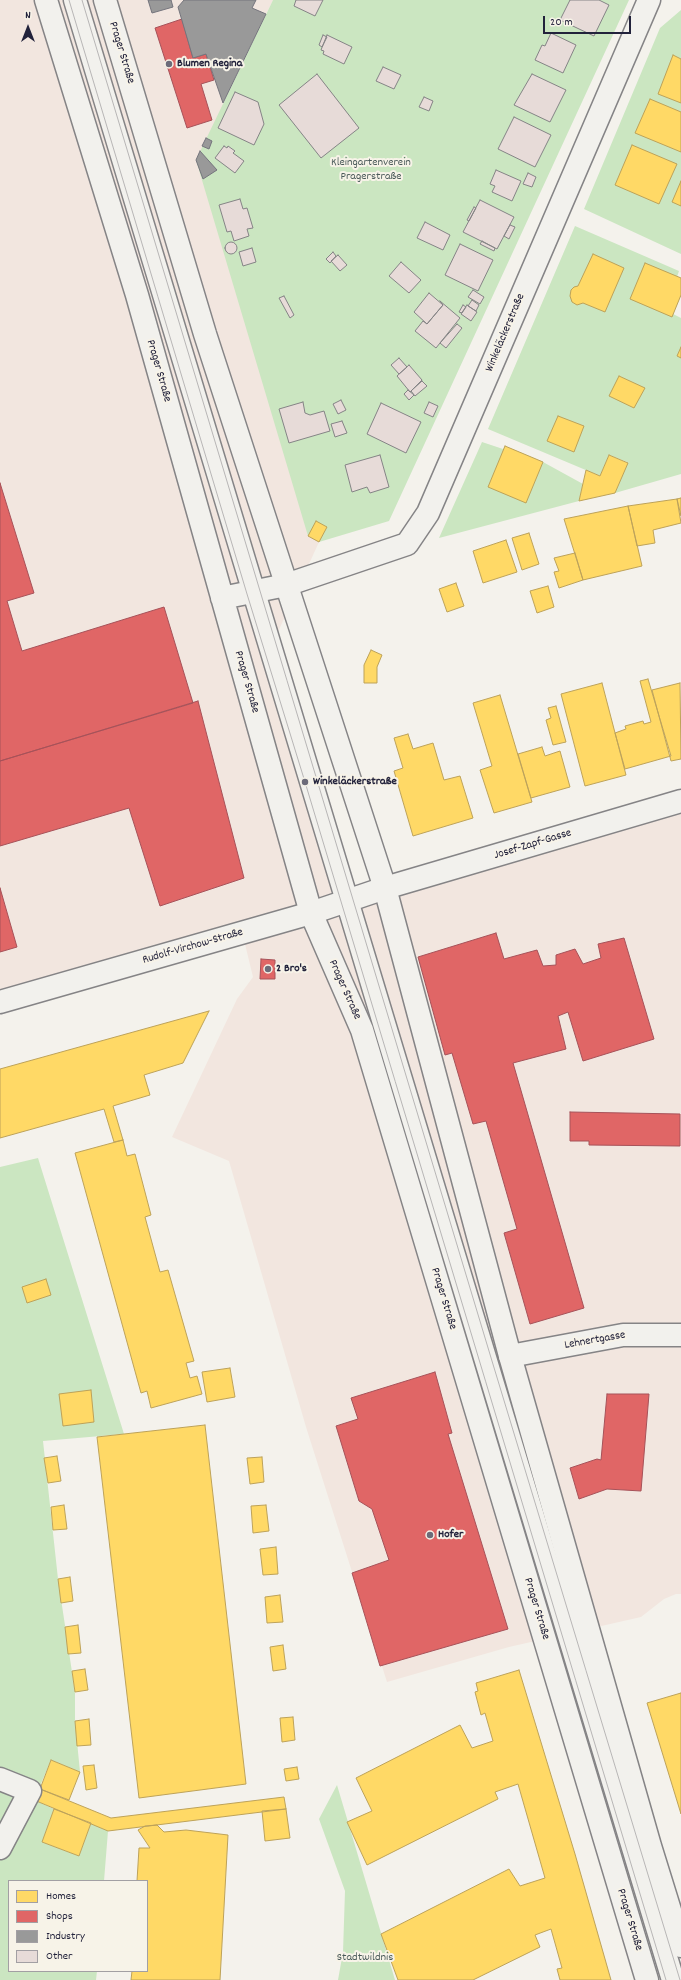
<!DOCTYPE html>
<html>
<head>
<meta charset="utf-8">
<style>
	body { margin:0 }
	#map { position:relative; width:681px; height:1980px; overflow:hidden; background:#f4f2ec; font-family:Dekko,sans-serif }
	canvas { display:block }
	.legend { position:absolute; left:8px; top:1880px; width:140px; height:92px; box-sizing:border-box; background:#f7f3e8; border:1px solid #a29fa3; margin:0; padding:5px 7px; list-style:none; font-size:12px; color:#22223b }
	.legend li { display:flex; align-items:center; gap:8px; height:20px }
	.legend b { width:20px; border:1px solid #a29fa3 }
	.north { position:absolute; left:8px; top:8px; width:40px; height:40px; -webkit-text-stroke:3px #f7f3e8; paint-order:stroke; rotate:0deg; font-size:11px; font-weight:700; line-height:16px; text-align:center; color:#22223b }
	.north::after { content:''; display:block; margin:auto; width:14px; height:18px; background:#22223b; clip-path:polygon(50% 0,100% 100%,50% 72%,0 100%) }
	.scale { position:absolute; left:543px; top:16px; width:88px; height:18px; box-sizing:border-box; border:2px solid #22223b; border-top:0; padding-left:5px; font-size:12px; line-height:14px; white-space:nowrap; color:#22223b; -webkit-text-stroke:3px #f7f3e8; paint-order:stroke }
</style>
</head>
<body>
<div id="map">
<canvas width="681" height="1980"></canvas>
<ul class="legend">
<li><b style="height:11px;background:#ffd966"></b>Homes</li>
<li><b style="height:11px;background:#e06666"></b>Shops</li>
<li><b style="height:11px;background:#999"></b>Industry</li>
<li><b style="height:11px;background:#e7dbd8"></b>Other</li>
</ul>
<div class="north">N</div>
<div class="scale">20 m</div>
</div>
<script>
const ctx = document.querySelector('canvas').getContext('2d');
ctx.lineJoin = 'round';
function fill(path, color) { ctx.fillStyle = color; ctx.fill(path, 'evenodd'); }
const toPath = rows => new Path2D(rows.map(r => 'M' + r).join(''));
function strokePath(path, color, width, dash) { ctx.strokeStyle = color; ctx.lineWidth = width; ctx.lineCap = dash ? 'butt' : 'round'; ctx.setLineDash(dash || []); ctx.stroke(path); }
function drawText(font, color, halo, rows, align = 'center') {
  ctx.font = font + ' Dekko,sans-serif'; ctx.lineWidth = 4; ctx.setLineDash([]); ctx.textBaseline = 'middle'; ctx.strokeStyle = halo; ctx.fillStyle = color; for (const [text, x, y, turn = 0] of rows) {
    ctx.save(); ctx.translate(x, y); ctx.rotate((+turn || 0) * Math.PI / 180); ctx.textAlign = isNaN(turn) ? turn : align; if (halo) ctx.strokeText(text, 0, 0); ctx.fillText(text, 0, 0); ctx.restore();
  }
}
fill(toPath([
	[0,0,273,0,223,103,308,536,319,542,272,645,345,895,681,805,681,1594,676,1594,664,1599,641,1617,509,1647,387,1682,306,1427,229,1161,172,1137,237,999,253,977,244,940,0,997]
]), '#f2e6df');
fill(toPath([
	[273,0,629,0,389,521,319,542,308,536,196,160],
	[681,10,681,254,584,209,660,28],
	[575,226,679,271,677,277,681,278,681,295,673,314,681,318,681,474,615,493,627,462,609,455,600,476,488,429],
	[482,442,503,449,505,446,543,462,583,484,579,501,439,538],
	[38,1158,124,1434,43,1441,58,1579,75,1692,75,1721,80,1772,51,1760,34,1800,54,1809,42,1842,79,1856,91,1823,108,1831,104,1881,9,1881,9,1971,97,1971,96,1980,0,1980,0,1167],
	[337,1785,395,1980,338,1980,343,1952,345,1891,319,1819]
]), '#cbe6c1');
const homes = toPath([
	[673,55,681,59,681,103,658,94,673,55],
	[650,99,681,112,681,152,635,133,650,99],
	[632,145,677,164,659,204,615,185,632,145],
	[681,181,681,206,672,202,681,181],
	[593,254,624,268,605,312,583,303,577,305,572,302,570,296,571,290,574,287,578,286,593,254],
	[645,263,681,278,681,295,672,317,630,299,645,263],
	[681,347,681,358,677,356,681,347],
	[619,376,645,388,634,408,609,396,619,376],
	[558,416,584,426,574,452,547,441,558,416],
	[505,446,543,462,526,503,488,487,505,446],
	[609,455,628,463,615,493,579,501,586,470,600,476,609,455],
	[681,498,681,516,677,499,681,498],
	[677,499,681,523,653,530,655,543,637,546,628,506,677,499],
	[628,506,642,566,583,580,564,519,628,506],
	[316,521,327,527,319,542,308,536,316,521],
	[529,533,539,564,522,570,512,538,529,533],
	[506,540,517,572,483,583,473,551,506,540],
	[575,553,583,580,559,588,554,572,559,571,554,558,575,553],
	[456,583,464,606,447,612,439,589,456,583],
	[548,586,554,607,537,613,530,591,548,586],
	[371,650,382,655,377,667,377,683,364,683,364,665,371,650],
	[648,679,671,756,625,769,615,733,626,729,625,726,643,721,644,724,651,722,640,681,648,679],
	[602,683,626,775,585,786,561,694,602,683],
	[680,683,681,759,671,761,652,690,680,683],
	[500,695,532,802,494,813,480,770,492,766,473,703,500,695],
	[556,706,566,742,553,745,546,720,551,718,548,708,556,706],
	[408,734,413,749,433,743,444,780,460,776,473,818,413,836,394,771,403,768,394,738,408,734],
	[542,747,545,756,560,751,570,787,531,798,518,754,542,747],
	[209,1011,183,1063,144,1075,150,1095,113,1106,123,1140,114,1142,104,1109,0,1138,0,1069,209,1011],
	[123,1140,127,1156,135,1154,151,1215,145,1217,160,1272,168,1270,194,1361,186,1363,190,1378,197,1376,202,1394,151,1408,147,1391,141,1393,75,1153,123,1140],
	[46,1279,51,1295,27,1303,22,1287,46,1279],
	[230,1368,235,1397,207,1402,202,1372,230,1368],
	[91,1390,94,1422,63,1426,59,1394,91,1390],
	[205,1425,246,1784,139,1798,97,1437,205,1425],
	[57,1456,61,1481,48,1483,44,1458,57,1456],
	[262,1457,264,1482,250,1484,247,1458,262,1457],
	[64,1505,67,1529,53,1530,51,1507,64,1505],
	[266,1505,269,1531,253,1533,251,1506,266,1505],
	[276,1547,278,1574,263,1575,260,1549,276,1547],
	[70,1577,73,1601,61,1603,58,1579,70,1577],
	[280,1595,283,1622,267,1623,265,1597,280,1595],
	[78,1625,81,1653,68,1654,65,1627,78,1625],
	[283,1645,286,1669,273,1671,270,1647,283,1645],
	[85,1669,88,1690,75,1692,72,1671,85,1669],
	[519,1670,575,1854,611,1980,560,1980,557,1969,562,1968,551,1929,535,1935,540,1947,473,1980,398,1980,381,1934,509,1869,520,1886,545,1878,518,1784,495,1792,498,1799,367,1865,347,1822,372,1811,356,1778,460,1725,472,1748,493,1741,485,1713,481,1715,475,1692,478,1691,476,1683,519,1670],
	[681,1693,681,1814,647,1703,681,1693],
	[293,1717,295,1740,282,1742,280,1718,293,1717],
	[89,1719,91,1745,77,1746,75,1721,89,1719],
	[51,1760,80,1772,69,1800,40,1789,51,1760],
	[94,1765,97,1788,86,1790,83,1766,94,1765],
	[297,1767,299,1779,286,1781,284,1769,297,1767],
	[40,1789,111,1818,284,1797,286,1809,108,1831,34,1800,40,1789],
	[54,1809,91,1823,79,1856,42,1842,54,1809],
	[286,1809,290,1838,265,1841,262,1811,286,1809],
	[157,1825,164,1832,186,1830,228,1835,220,1980,131,1980,132,1971,147,1971,147,1881,137,1881,139,1848,150,1848,138,1830,145,1826,157,1825]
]);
fill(homes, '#ffd966');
strokePath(homes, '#bda259', 1);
const shops = toPath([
	[182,19,193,58,206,54,214,80,201,84,212,120,187,128,155,28,182,19],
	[0,483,34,593,7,601,22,651,164,607,193,703,0,761,0,483],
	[198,701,244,878,160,906,129,808,0,846,0,761,198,701],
	[0,888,17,947,0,952,0,888],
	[496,933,504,959,537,950,543,966,556,965,556,955,575,949,583,964,601,958,598,944,624,938,654,1039,583,1061,568,1012,558,1016,566,1049,513,1063,584,1308,530,1324,504,1233,517,1229,486,1121,473,1124,452,1053,445,1055,418,957,496,933],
	[261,959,275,960,275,979,260,979,261,959],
	[570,1112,680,1114,680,1146,589,1145,589,1141,570,1141,570,1112],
	[435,1372,452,1433,448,1434,508,1629,380,1666,352,1573,389,1560,372,1509,359,1501,336,1426,358,1419,351,1398,435,1372],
	[607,1394,649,1394,641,1491,607,1489,579,1499,570,1468,597,1459,601,1460,607,1394]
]);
fill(shops, '#e06666');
strokePath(shops, '#a75259', 1);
const industry = toPath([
	[171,0,173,7,152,13,148,0,171,0],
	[184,0,256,0,252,8,266,14,223,103,206,54,193,58,178,7,184,0],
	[206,138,212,141,209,149,202,146,206,138],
	[200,151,217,170,203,179,196,160,200,151]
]);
fill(industry, '#999');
strokePath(industry, '#75757d', 1);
const building = toPath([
	[296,0,323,0,315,16,294,6,296,0],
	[570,0,599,0,609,5,594,36,560,20,570,0],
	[551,33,576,45,563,73,535,60,542,45,545,46,551,33],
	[323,35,327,37,322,47,319,45,323,35],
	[327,35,352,47,344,64,323,54,324,51,321,50,327,35],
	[383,67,401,75,394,89,376,81,383,67],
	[317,74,359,128,321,158,279,105,317,74],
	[532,74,566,90,550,122,514,105,532,74],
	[235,92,258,102,264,124,254,145,218,128,235,92],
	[424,97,433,101,429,111,419,107,424,97],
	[514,117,551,135,535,167,498,149,514,117],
	[224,146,227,148,228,146,235,151,233,153,244,161,235,173,215,158,224,146],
	[496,170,521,181,512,201,492,192,495,186,490,184,496,170],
	[528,173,536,177,532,187,523,184,528,173],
	[240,199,243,209,247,208,253,228,247,229,249,236,234,241,231,231,227,232,219,205,240,199],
	[480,200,514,217,497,249,463,232,480,200],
	[474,207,476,208,469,221,467,220,474,207],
	[425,222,450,235,443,250,417,238,425,222],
	[510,225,515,227,509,239,504,236,510,225],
	[482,241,495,248,494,251,480,244,482,241],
	'225 248a6 6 0 1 1 12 0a6 6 0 1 1-12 0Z',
	[460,244,493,260,478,291,445,275,460,244],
	[252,248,256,262,243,266,239,252,252,248],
	[333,252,336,256,330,263,326,259,333,252],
	[338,255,347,265,340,271,331,261,338,255],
	[401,262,421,280,409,293,389,276,401,262],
	[473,290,484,297,480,304,468,297,473,290],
	[429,293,443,305,427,324,414,312,429,293],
	[284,296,294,315,290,318,279,298,284,296],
	[472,300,479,305,476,311,468,306,472,300],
	[440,301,460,318,436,348,415,331,423,321,427,324,443,305,440,301],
	[463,305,466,307,462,313,459,312,463,305],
	[467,305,477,312,471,321,461,314,467,305],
	[457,324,462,328,446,348,440,343,457,324],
	[399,358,407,367,399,374,391,365,399,358],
	[409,365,422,380,410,392,397,376,409,365],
	[422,381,427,386,415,396,411,391,422,381],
	[408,390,414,395,409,400,404,394,408,390],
	[341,400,346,410,338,414,333,404,341,400],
	[303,402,305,413,310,415,324,411,330,431,289,443,279,409,303,402],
	[429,402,438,406,433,417,424,413,429,402],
	[381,403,421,422,406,453,367,434,381,403],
	[342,421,347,433,335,437,331,424,342,421],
	[380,455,389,487,370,493,367,487,352,492,345,465,380,455]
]);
fill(building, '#e7dbd8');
strokePath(building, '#858486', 1);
const minor = toPath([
	[75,0,673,1980],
	[286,585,407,544,428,513,649,0],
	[0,1002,311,913,385,888,681,801],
	[510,1356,623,1335,681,1335],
	[0,1779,30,1791,0,1848]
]);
const major = toPath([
	[46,0,137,295,311,913,362,1030,647,1980],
	[105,0,205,334,385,888,510,1356,650,1846,681,1946],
	[222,598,286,585]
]);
strokePath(minor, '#858486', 25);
strokePath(major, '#858486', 25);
strokePath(minor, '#f2f1ed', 22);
strokePath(major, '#f2f1ed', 22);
strokePath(toPath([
	[69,0,247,594,305,782,666,1980],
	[82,0,492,1361,680,1980]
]), '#b8b6b6', 1);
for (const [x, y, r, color] of [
	[169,64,4,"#6c6b79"],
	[305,782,4,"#6c6b79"],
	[268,969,4,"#6c6b79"],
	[430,1535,4,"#6c6b79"]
]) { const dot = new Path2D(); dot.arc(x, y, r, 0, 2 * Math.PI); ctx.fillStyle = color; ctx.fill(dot); strokePath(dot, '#f7f3e8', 1.5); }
drawText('12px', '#22223b', '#f7f3e8', [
	["Prager Straße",121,53,73],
	["Winkeläckerstraße",506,333,-67],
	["Prager Straße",158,371,74],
	["Prager Straße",246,682,74],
	["Josef-Zapf-Gasse",533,845,-17],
	["Rudolf-Virchow-Straße",193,947,-16],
	["Prager Straße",344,990,66],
	["Prager Straße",443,1299,73],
	["Lehnertgasse",595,1341,-10],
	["Prager Straße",536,1609,73],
	["Prager Straße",629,1920,73]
]);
drawText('bold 12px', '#22223b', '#f7f3e8', [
	["Blumen Regina",177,64],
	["Winkeläckerstraße",313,782],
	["2 Bro's",276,969],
	["Hofer",438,1535]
], 'left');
drawText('12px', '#4a5a59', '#f7f3e8', [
	["Kleingartenverein",371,163],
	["Pragerstraße",371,177],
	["Stadtwildnis",365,1958]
]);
</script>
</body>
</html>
